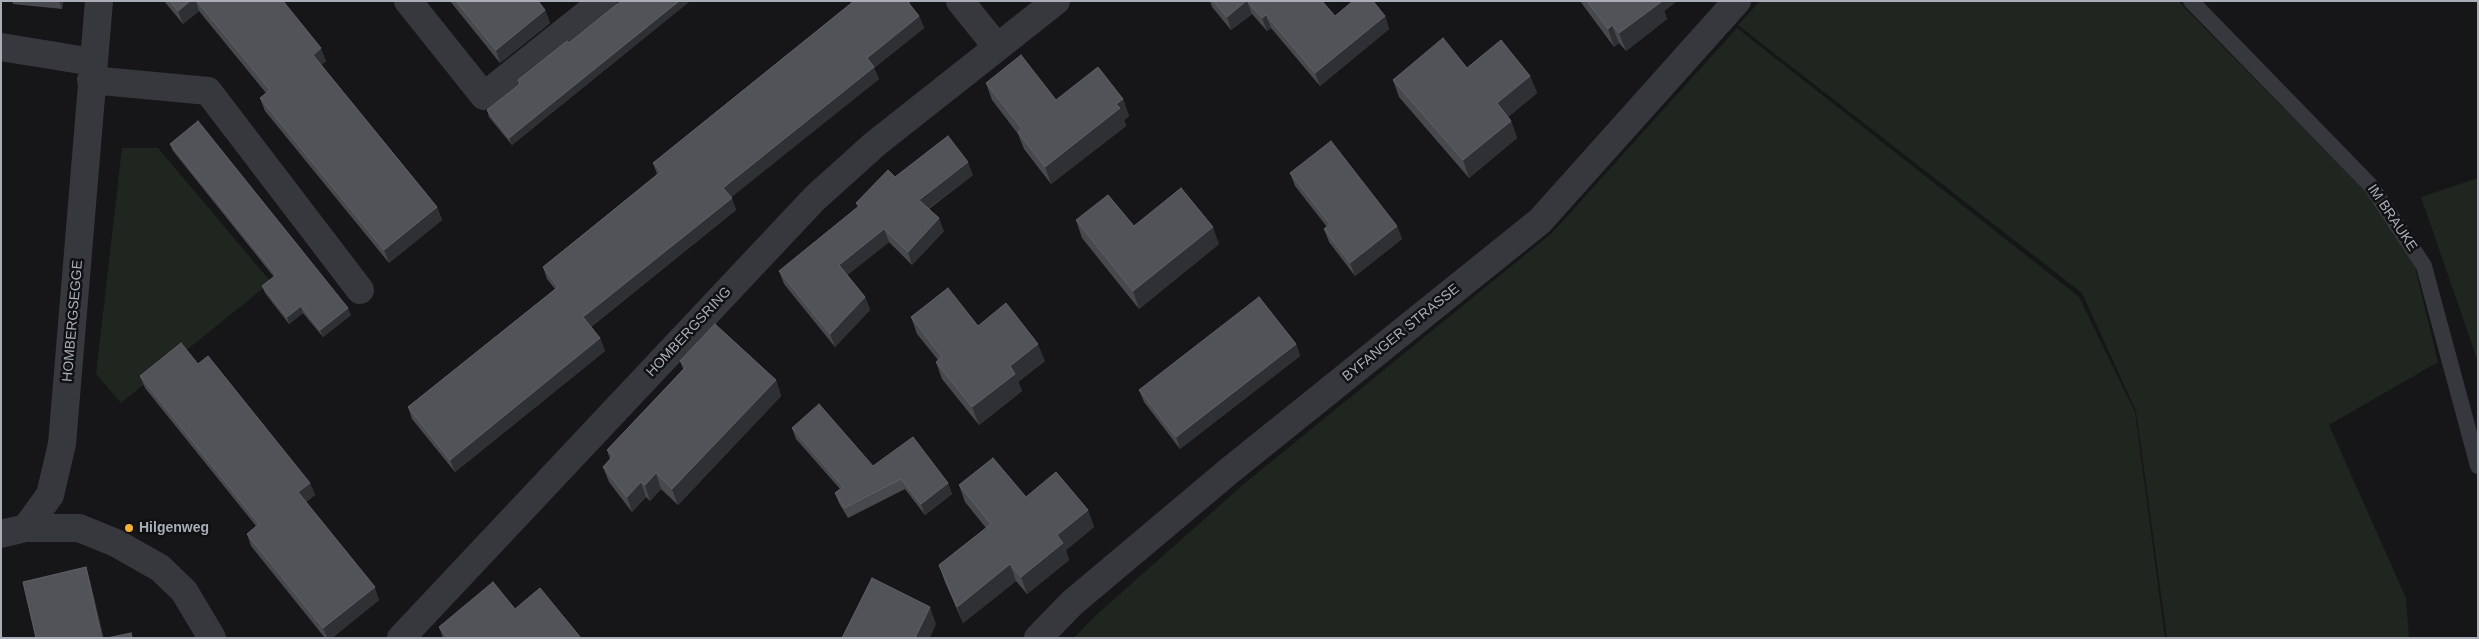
<!DOCTYPE html>
<html>
<head>
<meta charset="utf-8">
<style>
	body { margin:0 }
	#map { position:relative; width:2479px; height:639px; overflow:hidden; background:#161618; font-family:Helvetica,sans-serif }
	canvas { display:block }
	.frame { position:absolute; inset:0; border:2px solid #a8adb8; pointer-events:none }
</style>
</head>
<body>
<div id="map">
<canvas width="2479" height="639"></canvas>
<div class="frame"></div>
</div>
<script>
const ctx = document.querySelector('canvas').getContext('2d');
ctx.lineJoin = 'round';
function fill(path, color) { ctx.fillStyle = color; ctx.fill(path, 'evenodd'); }
const toPath = rows => new Path2D(rows.map(r => 'M' + r).join(''));
function strokePath(path, color, width, dash) { ctx.strokeStyle = color; ctx.lineWidth = width; ctx.lineCap = dash ? 'butt' : 'round'; ctx.setLineDash(dash || []); ctx.stroke(path); }
function drawText(font, color, halo, rows, align = 'center') {
  ctx.font = font + ' Helvetica,sans-serif'; ctx.lineWidth = 5; ctx.setLineDash([]); ctx.textBaseline = 'middle'; ctx.strokeStyle = halo; ctx.fillStyle = color; for (const [text, x, y, turn = 0] of rows) {
    ctx.save(); ctx.translate(x, y); ctx.rotate((+turn || 0) * Math.PI / 180); ctx.textAlign = isNaN(turn) ? turn : align; if (halo) ctx.strokeText(text, 0, 0); ctx.fillText(text, 0, 0); ctx.restore();
  }
}
fill(toPath([
	[1760,1,2178,1,2364,190,2415,267,2438,362,2329,425,2406,598,2409,638,2167,638,2136,411,2082,293,1738,25],
	[1737,28,2079,297,2135,412,2165,638,1074,638,1094,617,1245,483,1552,233],
	[122,148,158,148,271,282,121,403,96,374],
	[2478,178,2478,362,2421,197]
]), '#1e261f');
strokePath(toPath([
	[2191,1,2371,186,2424,266,2478,466]
]), '#37383d', 16);
strokePath(toPath([
	[408,1,484,96,603,1],
	[960,1,997,47],
	[1,47,93,62],
	[91,80,208,91,360,290],
	[26,528,50,495,62,444,99,1],
	[1,534,26,528,79,528,116,543,160,568,184,591,212,638],
	[401,638,815,198,875,144,1056,1],
	[1038,638,1072,603,1229,471,1540,221,1737,1]
]), '#37383d', 28);
fill(toPath([
	[12,1,63,1,62,9,13,4],
	[164,1,283,1,326,61,321,65,437,207,442,220,389,263,265,111,260,98,266,93,199,11,183,24],
	[450,1,538,1,545,10,550,23,500,63],
	[621,1,690,1,512,145,489,117,487,110,519,85,518,80,569,43],
	[854,1,912,1,909,3,919,16,924,28,874,68,879,79,731,197,736,210,591,327,600,338,605,351,455,472,412,419,408,407,555,289,547,279,543,267,657,174,653,163],
	[1210,1,1322,1,1335,16,1385,16,1389,29,1320,86,1271,28,1267,31,1252,14,1231,30,1212,7],
	[1580,1,1677,1,1664,11,1667,19,1626,51,1619,43,1614,47],
	[1467,68,1530,76,1537,93,1508,117,1511,121,1517,138,1469,178,1399,97,1393,80],
	[986,83,1056,100,1123,99,1129,116,1124,120,1126,126,1051,184,1024,149,1018,134,992,100],
	[170,144,351,315,323,337,303,313,289,324,265,293,262,286,274,277,173,151],
	[1290,173,1397,226,1402,239,1355,276,1329,242,1324,229,1327,227,1295,186],
	[973,175,929,209,944,231,912,265,889,242,847,275,865,297,870,310,835,347,784,284,779,271,858,207,856,203,895,177],
	[1076,220,1134,226,1219,244,1139,309,1082,238],
	[911,317,978,326,1045,361,1018,382,1022,391,979,425,942,379,936,362,938,360,917,334],
	[1296,344,1300,356,1180,449,1144,402,1139,390],
	[680,361,776,380,781,396,678,505,661,489,650,501,646,497,632,512,609,482,603,467,610,459,607,450,683,369],
	[140,376,310,483,315,495,306,502,379,600,332,638,325,638,251,546,247,534,256,526,145,388],
	[792,428,873,466,948,483,952,494,925,515,905,489,848,518,839,503,835,493,840,489,796,439],
	[959,485,1026,497,1088,510,1094,527,1066,550,1069,560,1027,594,1016,581,963,623,945,582,939,565,986,528,965,502],
	[515,609,581,638,443,638,439,627]
]), '#47494d');
fill(toPath([
	[59,1,63,1,62,9],
	[190,1,196,1,199,11,183,24,178,11],
	[679,1,690,1,512,145,509,138],
	[1246,1,1247,1,1252,14,1231,30,1227,17],
	[1658,1,1677,1,1664,11,1667,19,1626,51,1619,33],
	[545,10,550,23,500,63,496,50],
	[1266,15,1271,28,1267,31,1262,18],
	[919,16,924,28,874,68,879,79,728,200,723,188,867,58],
	[1385,16,1389,29,1320,86,1315,73],
	[1612,25,1619,43,1614,47,1608,29],
	[321,48,326,61,318,68,313,55],
	[1530,76,1537,93,1503,121,1497,103],
	[1123,99,1129,116,1124,120,1126,126,1051,184,1045,167],
	[1511,121,1517,138,1469,178,1463,160],
	[968,162,973,175,924,212,919,200],
	[732,198,736,210,588,329,583,317],
	[437,207,442,220,389,263,384,250],
	[939,218,944,231,912,265,908,252],
	[1397,226,1402,239,1355,276,1350,263],
	[1213,227,1219,244,1139,309,1133,291],
	[884,229,889,242,844,278,839,265],
	[865,297,870,310,835,347,830,334],
	[301,306,303,313,289,324,287,317],
	[348,308,351,315,323,337,320,330],
	[600,338,605,351,455,472,450,460],
	[1038,344,1045,361,1018,382,1022,391,979,425,972,407,1010,366],
	[1296,344,1300,356,1180,449,1176,437],
	[776,380,781,396,678,505,672,489],
	[656,473,661,489,650,501,645,485],
	[641,482,646,497,632,512,627,497],
	[310,483,315,495,303,505,298,492],
	[948,483,952,494,925,515,921,504],
	[1088,510,1094,527,1066,550,1069,560,1027,594,1021,577,1057,535],
	[1010,564,1016,581,963,623,957,607],
	[86,567,90,580,104,638,102,638],
	[375,587,379,600,332,638,327,638,323,628],
	[930,607,936,624,930,638,915,638]
]), '#2f3033');
const building = toPath([
	[170,1,190,1,178,11,170,1],
	[197,1,283,1,321,48,313,55,437,207,384,250,260,98,270,90,197,1],
	[456,1,538,1,545,10,496,50,456,1],
	[621,1,679,1,509,138,487,110,520,84,518,80,567,41,569,43,621,1],
	[854,1,907,1,919,16,867,58,874,67,723,188,732,198,583,317,600,338,450,460,408,407,558,287,543,267,661,172,653,163,854,1],
	[1213,1,1246,1,1227,17,1213,1],
	[1247,1,1322,1,1335,16,1353,1,1373,1,1385,16,1315,73,1266,15,1262,18,1247,1],
	[1587,1,1661,1,1661,2,1619,33,1612,25,1608,29,1587,1],
	[1443,38,1467,68,1501,40,1530,76,1497,103,1511,121,1463,160,1393,80,1443,38],
	[1021,55,1056,100,1098,67,1123,99,1116,104,1120,108,1045,167,1018,132,1022,129,986,83,1021,55],
	[198,121,348,308,320,330,301,306,287,317,262,286,276,275,170,144,198,121],
	[948,136,968,162,919,200,939,218,908,252,884,229,839,265,865,297,830,334,779,271,859,206,856,203,888,170,895,177,948,136],
	[1331,141,1397,226,1350,263,1324,229,1330,224,1290,173,1331,141],
	[1181,188,1213,227,1133,291,1076,220,1108,195,1134,226,1181,188],
	[948,288,978,326,1006,303,1038,344,1010,366,1015,374,972,407,936,362,942,357,911,317,948,288],
	[1259,297,1296,344,1176,437,1139,390,1259,297],
	[715,324,776,380,672,489,656,473,645,485,641,482,627,497,603,467,613,456,607,450,686,367,680,361,715,324],
	[181,343,198,364,208,356,310,483,298,492,375,587,323,628,247,534,259,524,140,376,181,343],
	[819,404,873,466,913,437,948,483,921,504,901,479,844,508,835,493,843,487,792,428,819,404],
	[993,458,1026,497,1056,472,1088,510,1057,535,1063,543,1021,577,1010,564,957,607,939,565,991,524,959,485,993,458],
	[86,567,102,638,36,638,23,582,86,567],
	[872,578,930,607,915,638,842,638,872,578],
	[493,582,515,609,540,588,581,638,448,638,439,627,493,582],
	[131,633,132,638,107,638,131,633]
]);
fill(building, '#525359');
strokePath(building, '#5f6168', 1);
for (const [x, y, r, color] of [
	[129,528,5,"#f2b134"]
]) { const dot = new Path2D(); dot.arc(x, y, r, 0, 2 * Math.PI); ctx.fillStyle = color; ctx.fill(dot); strokePath(dot, '#111113', 2); }
drawText('14px', '#a8adb8', '#111113', [
	["IM BRAUKE",2392,218,56],
	["HOMBERGSEGGE",73,321,-85],
	["HOMBERGSRING",689,332,-47],
	["BYFANGER STRASSE",1401,333,-39]
]);
drawText('bold 14px', '#a8adb8', '#111113', [
	["Hilgenweg",139,528]
], 'left');
</script>
</body>
</html>
